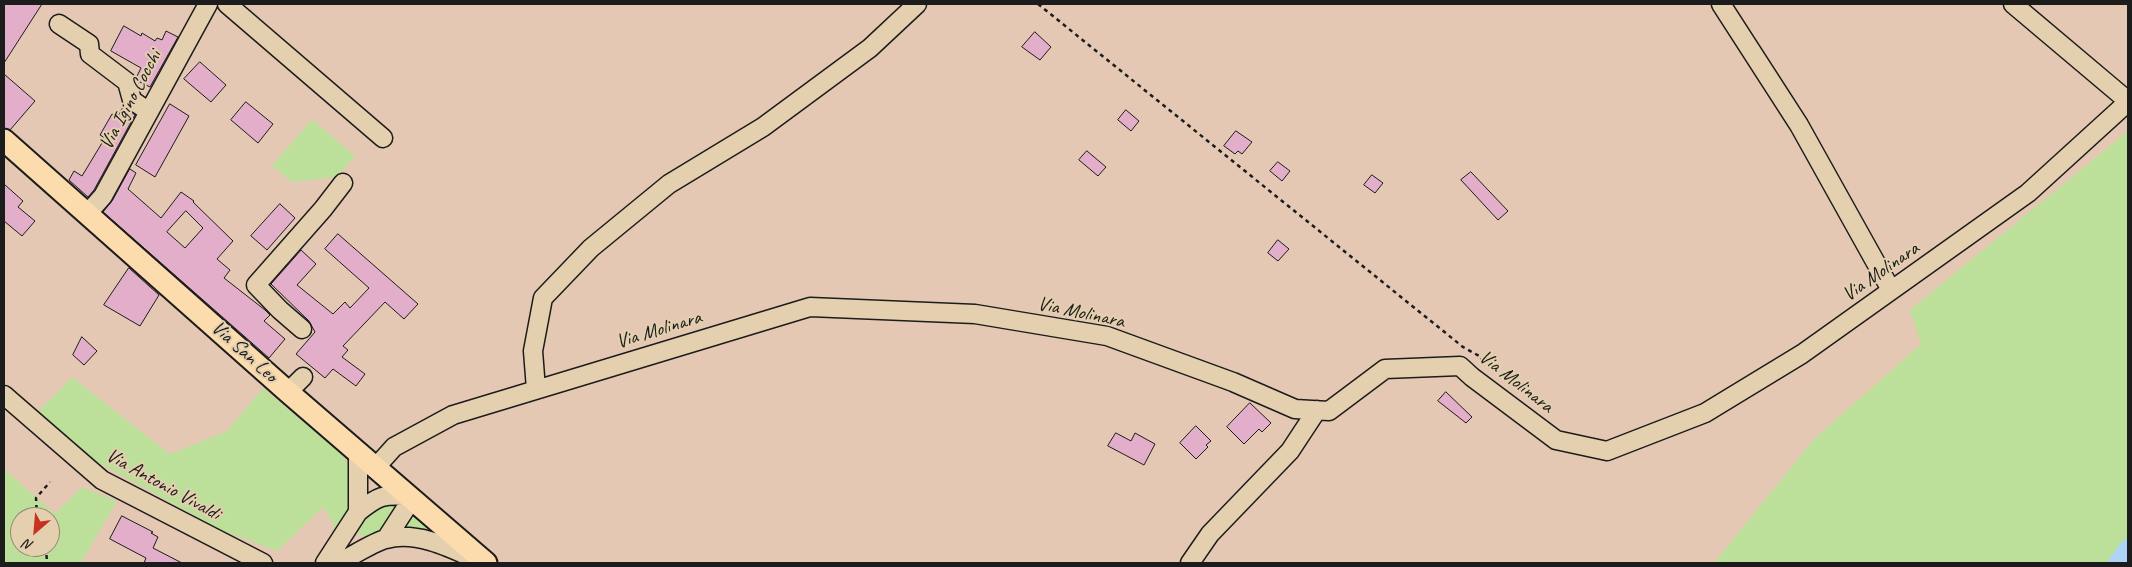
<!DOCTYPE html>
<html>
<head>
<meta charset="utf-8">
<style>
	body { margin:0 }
	#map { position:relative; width:2132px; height:567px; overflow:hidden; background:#e4c8b3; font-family:Caveat,sans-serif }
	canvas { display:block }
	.frame { position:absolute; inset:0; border:5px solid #1c1c1c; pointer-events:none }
	.north { position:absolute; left:10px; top:507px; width:50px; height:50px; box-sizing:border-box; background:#e4cfae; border:1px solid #948774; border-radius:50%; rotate:207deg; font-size:14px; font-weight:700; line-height:20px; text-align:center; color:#1c1c1c }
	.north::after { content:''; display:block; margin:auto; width:18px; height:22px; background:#c8321e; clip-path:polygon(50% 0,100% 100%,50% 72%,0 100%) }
</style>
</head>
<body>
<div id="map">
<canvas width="2132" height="567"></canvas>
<div class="frame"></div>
<div class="north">N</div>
</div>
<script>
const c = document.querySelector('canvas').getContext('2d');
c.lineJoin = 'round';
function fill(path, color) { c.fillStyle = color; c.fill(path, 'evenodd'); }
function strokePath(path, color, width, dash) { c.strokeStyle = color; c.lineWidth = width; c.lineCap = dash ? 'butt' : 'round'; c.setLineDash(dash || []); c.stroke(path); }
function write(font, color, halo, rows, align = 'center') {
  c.font = font + ' Caveat,sans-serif'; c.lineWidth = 4; c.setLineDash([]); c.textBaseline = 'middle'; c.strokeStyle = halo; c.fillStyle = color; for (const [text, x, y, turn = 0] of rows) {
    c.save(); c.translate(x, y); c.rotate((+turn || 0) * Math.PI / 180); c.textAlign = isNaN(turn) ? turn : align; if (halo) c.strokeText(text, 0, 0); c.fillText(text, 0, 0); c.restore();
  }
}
const green = new Path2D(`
	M 312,119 L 355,156 L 337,177 L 292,182 L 272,166 Z
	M 2128,131 L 2128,563 L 1714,563 L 1814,439 L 1921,344 L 1910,310 Z
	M 72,377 L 170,454 L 227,431 L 263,388 L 340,452 L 352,470 L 354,492 L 349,511 L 332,538 L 334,524 L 323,507 L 277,551 L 221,530 L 95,461 L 38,412 Z
	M 4,469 L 55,514 L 82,487 L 117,501 L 81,563 L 4,563 ZM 20,517 L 50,517 L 50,547 L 20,547 Z
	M 383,503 L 395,503 C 397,519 381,537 365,538 L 355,530 L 370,510 Z
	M 412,515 L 441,537 L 404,529 L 402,525 Z`);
const canal = new Path2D(`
	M 2116,563 L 2128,547`);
const building = new Path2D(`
	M 4,4 L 42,4 L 4,63 Z
	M 124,26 L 141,36 L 142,33 L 155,41 L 157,38 L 162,40 L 166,31 L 178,37 L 150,87 L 138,81 L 136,78 L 141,68 L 111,51 Z
	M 1035,32 L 1051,47 L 1040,60 L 1022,47 Z
	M 200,62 L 226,85 L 211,102 L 184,79 Z
	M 4,74 L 35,101 L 10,130 L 4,128 Z
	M 246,102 L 273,124 L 258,143 L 231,120 Z
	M 170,104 L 189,116 L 155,177 L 136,165 Z
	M 124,106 L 135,115 L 94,190 L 88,197 L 69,180 L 74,171 L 82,176 L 105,138 L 100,135 L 112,114 L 117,117 Z
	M 1126,110 L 1139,121 L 1131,131 L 1118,120 Z
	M 1236,131 L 1252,142 L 1242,154 L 1238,151 L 1235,154 L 1224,146 Z
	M 1087,151 L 1106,167 L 1098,176 L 1079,160 Z
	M 1278,162 L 1290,171 L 1282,181 L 1270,171 Z
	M 130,169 L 136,173 L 128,189 L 161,218 L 181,192 L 194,201 L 193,202 L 233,241 L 217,259 L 230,270 L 224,278 L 265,310 L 270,315 L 264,321 L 285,339 L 269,358 L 103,212 L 112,201 ZM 186,211 L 203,228 L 185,248 L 167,232 Z
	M 1471,172 L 1508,211 L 1498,220 L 1461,180 Z
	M 1372,175 L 1383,183 L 1375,193 L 1364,185 Z
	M 4,184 L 23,201 L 18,207 L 35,221 L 22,236 L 4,221 Z
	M 280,204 L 295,218 L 267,250 L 251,236 Z
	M 338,234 L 418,304 L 404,319 L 385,302 L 343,346 L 348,350 L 342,357 L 365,374 L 356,386 L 333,369 L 325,378 L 296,354 L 315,332 L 309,321 L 271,284 L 301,250 L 316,264 L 297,285 L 333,314 L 345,302 L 350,308 L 369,288 L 325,249 Z
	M 1278,240 L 1289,249 L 1278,261 L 1268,253 Z
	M 129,268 L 159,295 L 140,326 L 104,305 Z
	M 82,337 L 97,351 L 84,365 L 73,355 Z
	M 1446,392 L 1472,417 L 1466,423 L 1438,401 Z
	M 1250,403 L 1271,423 L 1262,432 L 1259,429 L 1244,444 L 1227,427 Z
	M 1196,426 L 1211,441 L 1206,445 L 1208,447 L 1196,459 L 1180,443 Z
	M 1116,433 L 1131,441 L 1135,433 L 1155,444 L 1144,465 L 1108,446 Z
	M 122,516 L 153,532 L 151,533 L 158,537 L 153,548 L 182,563 L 144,563 L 146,558 L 110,539 Z`);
const path = new Path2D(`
	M 1038,4 L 1463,347 L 1481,357 L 1482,364
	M 37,517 L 36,498 L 50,482
	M 46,547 L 47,563`);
const minor = new Path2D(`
	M 227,4 L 383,138
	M 1721,4 L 1799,125 L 1891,290
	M 2013,4 L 2128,101
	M 59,24 L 89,44 L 90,54 L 127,82 L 132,100 L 149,112
	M 88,213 L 103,196 L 208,4
	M 302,329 L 280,310 L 256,285 L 323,209 L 343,183
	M 536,389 L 533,351 L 543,298 L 591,248 L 669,184 L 763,127 L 870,48 L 917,4
	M 288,392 L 303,377
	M 4,395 L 102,480 L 263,563
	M 376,467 L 394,447 L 453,415 L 810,307 L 975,314 L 1107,336 L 1233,382 L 1295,409 L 1329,411 L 1385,369 L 1460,366 L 1472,377 L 1556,440 L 1607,451 L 1705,413 L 1802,354 L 2028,193 L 2128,102
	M 358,512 C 378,496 383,494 409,496 L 406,508 L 386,539
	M 325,563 L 358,512 L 358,453
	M 338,563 C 351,557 373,542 386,539 C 416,531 449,547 475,559
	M 1190,563 L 1210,534 L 1290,451 L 1317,410`);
const major = new Path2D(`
	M 4,140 L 288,392 L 486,563`);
const streetNames = [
	["Via Igino Cocchi",131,100,-62],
	["Via Molinara",1881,272,-35],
	["Via Molinara",1081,313,12],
	["Via Molinara",659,330,-17],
	["Via San Leo",244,352,42],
	["Via Molinara",1516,382,38],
	["Via Antonio Vivaldi",163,485,29]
];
fill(green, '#bce09a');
strokePath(canal, '#acd4f7', 16);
fill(building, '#e3aec9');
strokePath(building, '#1c1c1c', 1);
strokePath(minor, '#1c1c1c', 21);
strokePath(major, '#1c1c1c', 25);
strokePath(path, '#1c1c1c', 2.5, [4, 4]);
strokePath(minor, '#e4cfae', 18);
strokePath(major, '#fcdcac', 21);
write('20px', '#1c1c1c', '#e4cfae', streetNames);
</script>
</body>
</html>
